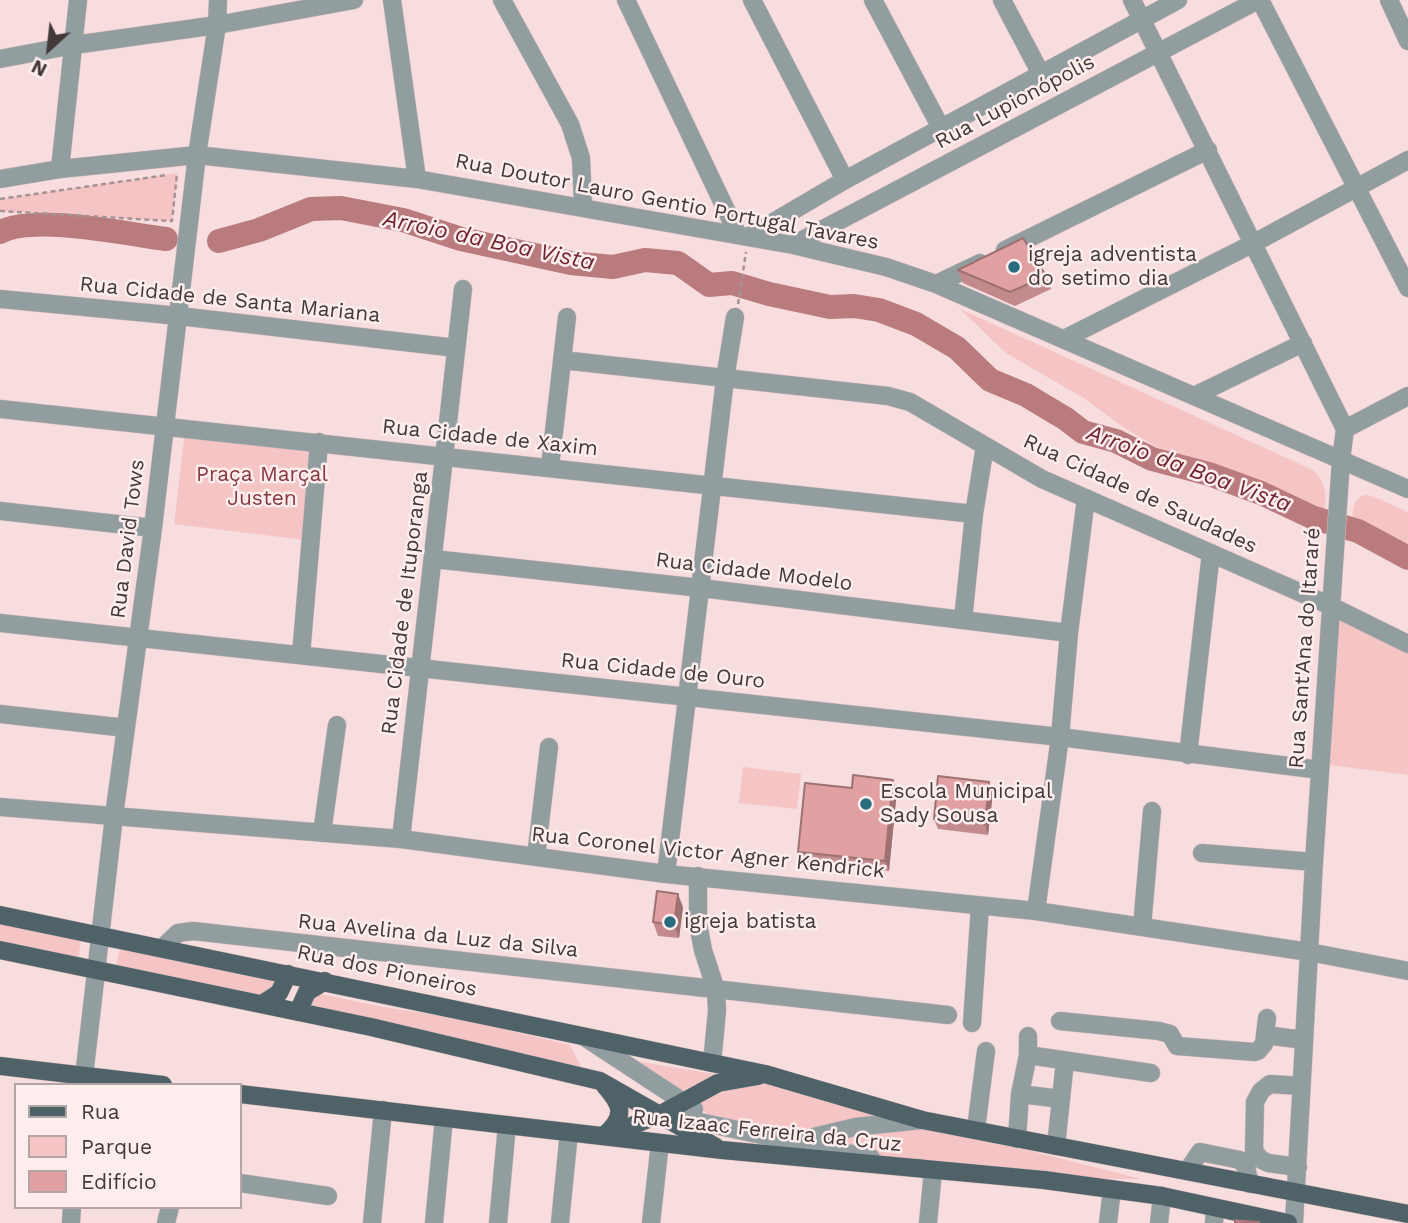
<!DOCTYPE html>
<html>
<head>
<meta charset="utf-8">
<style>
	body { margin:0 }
	#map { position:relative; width:1408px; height:1223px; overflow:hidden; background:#f7dddd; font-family:"Work Sans",sans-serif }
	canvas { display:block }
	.legend { position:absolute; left:14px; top:1083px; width:228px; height:126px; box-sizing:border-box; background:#fdeded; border:2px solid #b3a5a5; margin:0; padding:9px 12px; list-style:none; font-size:21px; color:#433939 }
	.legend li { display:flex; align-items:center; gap:14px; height:35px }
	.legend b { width:35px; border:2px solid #b3a5a5 }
	.north { position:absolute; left:14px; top:14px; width:70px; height:70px; -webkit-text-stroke:5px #fdeded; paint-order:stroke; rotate:207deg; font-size:19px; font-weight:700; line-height:28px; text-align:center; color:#433939 }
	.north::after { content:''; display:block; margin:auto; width:24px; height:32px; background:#433939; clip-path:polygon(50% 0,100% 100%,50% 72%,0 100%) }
</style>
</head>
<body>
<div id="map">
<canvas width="1408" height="1223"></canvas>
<ul class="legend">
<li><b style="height:9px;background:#4f6268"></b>Rua</li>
<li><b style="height:19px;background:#f5c4c5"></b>Parque</li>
<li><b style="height:19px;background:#e1a1a3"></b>Edifício</li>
</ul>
<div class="north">N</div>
</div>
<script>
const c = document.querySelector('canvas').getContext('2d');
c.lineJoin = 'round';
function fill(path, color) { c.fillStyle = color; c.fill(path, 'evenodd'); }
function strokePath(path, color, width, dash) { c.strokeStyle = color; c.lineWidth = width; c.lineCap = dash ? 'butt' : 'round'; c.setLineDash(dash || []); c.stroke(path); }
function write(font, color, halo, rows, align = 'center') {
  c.font = font + ' "Work Sans",sans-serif'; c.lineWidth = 5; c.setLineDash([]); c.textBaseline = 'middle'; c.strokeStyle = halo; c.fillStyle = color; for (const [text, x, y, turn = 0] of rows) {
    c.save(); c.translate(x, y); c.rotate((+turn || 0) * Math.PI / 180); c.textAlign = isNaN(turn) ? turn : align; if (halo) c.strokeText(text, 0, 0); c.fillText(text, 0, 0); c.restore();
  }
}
const green = new Path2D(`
	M 178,173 L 172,221 L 0,211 L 0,199 Z
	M 960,309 L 1313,470 C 1326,482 1328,497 1323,515 L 1310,505 L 1271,486 L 1157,447 L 1126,429 L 1082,397 L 1006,353 Z
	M 185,432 L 316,446 L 305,540 L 174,524 Z
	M 1365,495 L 1372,496 L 1408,512 L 1408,550 L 1375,534 L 1352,527 C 1353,514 1351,499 1365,495 Z
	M 1332,608 L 1408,646 L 1408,775 L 1322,764 Z
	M 743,767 L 801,774 L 797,809 L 739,803 Z
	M 0,924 L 81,939 L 78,961 L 0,944 Z
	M 121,944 L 279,979 L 277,986 L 262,999 L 115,970 Z
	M 321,994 L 378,1006 L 460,1019 L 570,1045 L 584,1072 L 307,1012 L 314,995 Z
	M 635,1061 L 720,1075 L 681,1091 Z
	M 766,1077 L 912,1120 L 795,1139 L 722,1123 L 689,1102 Z
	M 921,1123 L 1141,1179 L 1035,1178 L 931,1170 L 804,1142 Z`);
const river = new Path2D(`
	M 0,232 C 35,214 126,234 166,239
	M 219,241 L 259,230 L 311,209 L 341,208 L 403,220 L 461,239 L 571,263 L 613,267 L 645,260 L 678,263 L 709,285 L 732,283 L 769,294 L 830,307 L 854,306 L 879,310 L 916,324 L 957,348 L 990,380 L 1026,395 L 1066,419 L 1083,432 L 1116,441 L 1152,459 L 1209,474 L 1261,493 L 1314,518 L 1358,531 L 1408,558`);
const path = new Path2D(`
	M 0,199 L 167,175
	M 0,211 L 172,221 L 177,174
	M 738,304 L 746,252`);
const minor = new Path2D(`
	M 392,0 L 417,179
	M 502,0 L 570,124 L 581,158 L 583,207
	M 626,0 L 738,235
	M 752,0 L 845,180
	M 873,0 L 941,128
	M 1002,0 L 1041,74
	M 1132,0 L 1345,429 L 1341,460 L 1314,862 L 1294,1223
	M 1260,0 L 1408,288
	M 1389,0 L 1408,41
	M 0,59 L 74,45 L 217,25 L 354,0
	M 60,169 L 78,0
	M 0,179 L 60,169 L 197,155 L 417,179 L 793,245 L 886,267 L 936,284 L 1408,489
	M 748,237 L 845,180 L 1178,0
	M 793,245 L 1258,0
	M 1005,250 L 1208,150
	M 936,284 L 980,263
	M 0,299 L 179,316 L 456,348
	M 1064,339 L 1254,243 L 1408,160
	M 562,360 L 888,396 L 910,402 L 1042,479 L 1331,606 L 1408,644
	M 1194,396 L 1303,343
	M 0,409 L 974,514
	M 1345,429 L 1408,396
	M 550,467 L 567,317
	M 0,511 L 153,528
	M 433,559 L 701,588 L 1069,633
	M 963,620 L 974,514 L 985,446
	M 0,623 L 1060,737 L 1320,770
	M 301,655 L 319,442
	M 0,714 L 126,728
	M 1188,755 L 1211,553
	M 0,807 L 401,839 L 666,874 L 1036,911 L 1309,952 L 1408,971
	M 322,833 L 337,725
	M 401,839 L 463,289
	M 1202,853 L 1314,862
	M 536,857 L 549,747
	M 666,874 L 725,379 L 735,317
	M 698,876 L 698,924 L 703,950 L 716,990 L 717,1011 L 712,1063
	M 1036,911 L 1060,737 L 1069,633 L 1086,498
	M 1142,927 L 1152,811
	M 162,948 L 178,933 L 193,931 L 948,1015
	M 1060,1021 L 1159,1031 L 1170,1034 L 1177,1046 L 1254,1052 L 1258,1051 L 1264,1044 L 1267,1018
	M 972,1023 L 980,906
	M 1265,1035 L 1304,1040
	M 1028,1036 L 1028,1055 L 1151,1073
	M 586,1038 L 694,1109
	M 83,1085 L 114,816 L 153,528 L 197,155 L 217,25 L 218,0
	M 1020,1094 L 1061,1099
	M 662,1114 L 871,1158
	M 976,1129 L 986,1051
	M 1017,1139 L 1020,1094 L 1028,1055
	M 801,1140 L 855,1127 L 922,1120
	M 1056,1146 L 1065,1061
	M 1298,1167 L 1268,1163 L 1260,1159 L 1254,1151 L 1255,1102 L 1261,1091 L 1270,1084 L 1301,1086
	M 919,1168 L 933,1171 L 928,1223
	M 1188,1170 L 1200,1152 L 1240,1160 L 1246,1167 L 1250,1184
	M 240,1183 L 328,1196
	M 71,1223 L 72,1207
	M 166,1223 L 170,1207
	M 372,1223 L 383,1110
	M 434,1223 L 444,1118
	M 498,1223 L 507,1125
	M 560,1223 L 569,1132
	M 651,1223 L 660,1143
	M 1108,1223 L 1112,1189
	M 1159,1223 L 1162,1196
	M 1214,1223 L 1215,1208`);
const major = new Path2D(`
	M 0,915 L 765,1074 L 922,1120 L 1408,1214
	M 0,950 L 371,1027 L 600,1081 L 716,1147
	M 262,1004 L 279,993 L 288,974
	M 298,1012 L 307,992 L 325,981
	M 0,1066 L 163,1085
	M 605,1086 C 622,1105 626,1116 605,1135
	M 240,1094 L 722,1150 L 1044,1180 L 1162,1196 L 1288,1223
	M 606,1136 L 661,1114 L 718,1083 L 758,1076`);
const wall = new Path2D(`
	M 958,270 L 1046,276 L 1051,289 L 1015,306 L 963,283 Z
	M 852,788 L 897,790 L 889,871 L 802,862 L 798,852 Z
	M 993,792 L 988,835 L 938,829 L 934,819 Z
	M 683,907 L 679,938 L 658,936 L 653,922 Z`);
const shadedWall = new Path2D(`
	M 893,780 L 897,790 L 889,871 L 885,861 Z
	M 989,782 L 993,792 L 988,835 L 985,824 Z
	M 678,894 L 683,907 L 679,938 L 674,925 Z`);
const building = new Path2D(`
	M 1023,238 L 1046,276 L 1010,292 L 958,270 Z
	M 853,775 L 893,780 L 885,861 L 798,852 L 805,783 L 852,788 Z
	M 938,776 L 989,782 L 985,824 L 934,819 Z
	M 657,891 L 678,894 L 674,925 L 653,922 Z
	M 1235,1220 L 1259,1222 L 1259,1223 L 1235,1223 Z`);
const markers = [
	[1014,267,7,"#296c7d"],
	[866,804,7,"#296c7d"],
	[670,922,7,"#296c7d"]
];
const streetNames = [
	["Rua Lupionópolis",1015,102,-28],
	["Rua Doutor Lauro Gentio Portugal Tavares",667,202,11],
	["Rua Cidade de Santa Mariana",230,300,6],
	["Rua Cidade de Xaxim",490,438,6],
	["Rua Cidade de Saudades",1140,494,25],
	["Rua David Tows",128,539,-83],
	["Rua Cidade Modelo",754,572,7],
	["Rua Cidade de Ituporanga",405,603,-83],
	["Rua Sant'Ana do Itararé",1305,648,-86],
	["Rua Cidade de Ouro",663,671,6],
	["Rua Coronel Victor Agner Kendrick",708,853,6],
	["Rua Avelina da Luz da Silva",438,936,6],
	["Rua dos Pioneiros",387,971,12],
	["Rua Izaac Ferreira da Cruz",767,1131,6]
];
const poiNames = [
	["igreja adventista",1028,255],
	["do setimo dia",1028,279],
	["Escola Municipal",880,792],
	["Sady Sousa",880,816],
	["igreja batista",684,922]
];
const parkNames = [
	["Praça Marçal",262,475],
	["Justen",262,499]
];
const waterNames = [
	["Arroio da Boa Vista",489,241,12],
	["Arroio da Boa Vista",1189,469,20]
];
fill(green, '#f5c4c5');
strokePath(river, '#b97b7e', 24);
strokePath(minor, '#d3bcbc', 19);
strokePath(major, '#d3bcbc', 19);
strokePath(path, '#a69393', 2.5, [5, 3.5]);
strokePath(minor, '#929da0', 18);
strokePath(major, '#4f6268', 18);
fill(wall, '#c28a8c');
fill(shadedWall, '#9e7172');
fill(building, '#e1a1a3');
strokePath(building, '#9e7172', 2);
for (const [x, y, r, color] of markers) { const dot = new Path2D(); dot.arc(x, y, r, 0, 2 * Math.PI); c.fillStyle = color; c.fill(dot); strokePath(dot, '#fdeded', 2.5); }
write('21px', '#433939', '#fdeded', streetNames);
write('21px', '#433939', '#fdeded', poiNames, 'left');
write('21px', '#873940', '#fdeded', parkNames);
write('italic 23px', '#70242d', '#fdeded', waterNames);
</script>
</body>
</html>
